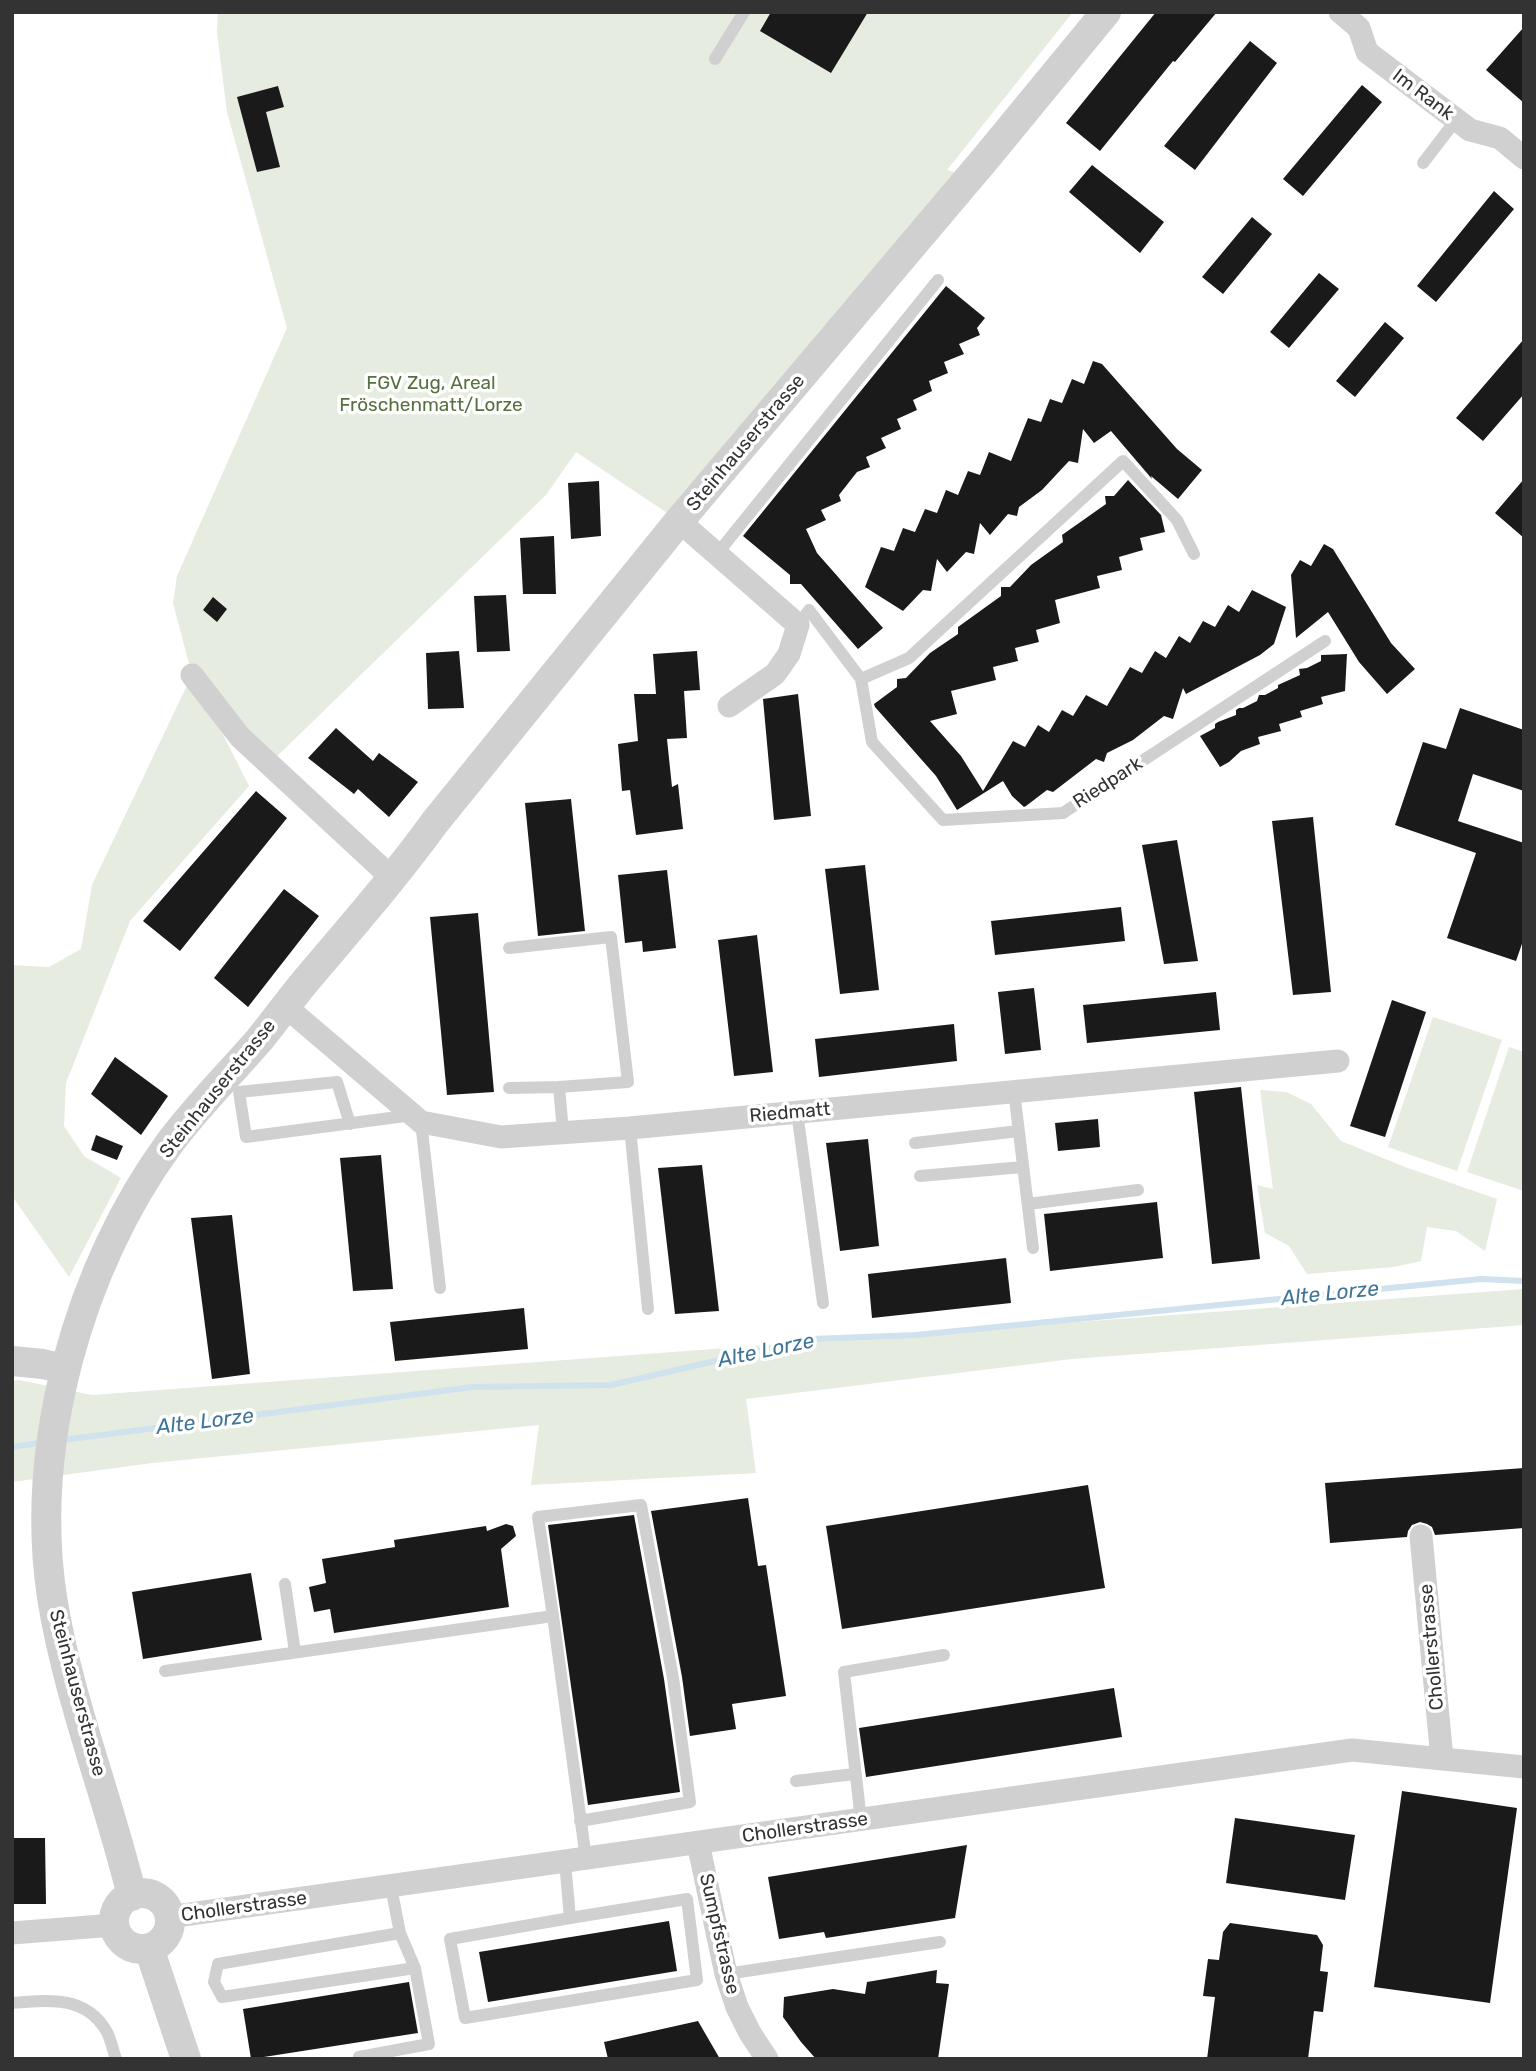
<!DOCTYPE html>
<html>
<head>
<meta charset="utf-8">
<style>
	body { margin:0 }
	#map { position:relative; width:1536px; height:2071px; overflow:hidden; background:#fff; font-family:Rubik,sans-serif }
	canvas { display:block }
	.frame { position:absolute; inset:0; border:14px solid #333; pointer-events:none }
</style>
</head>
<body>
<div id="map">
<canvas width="1536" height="2071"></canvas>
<div class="frame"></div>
</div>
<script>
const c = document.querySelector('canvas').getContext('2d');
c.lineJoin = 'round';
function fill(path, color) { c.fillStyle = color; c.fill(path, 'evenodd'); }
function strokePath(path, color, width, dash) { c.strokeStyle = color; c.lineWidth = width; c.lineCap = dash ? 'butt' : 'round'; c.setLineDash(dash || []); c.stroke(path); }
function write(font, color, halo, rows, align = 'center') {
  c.font = font + ' Rubik,sans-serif'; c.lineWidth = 7; c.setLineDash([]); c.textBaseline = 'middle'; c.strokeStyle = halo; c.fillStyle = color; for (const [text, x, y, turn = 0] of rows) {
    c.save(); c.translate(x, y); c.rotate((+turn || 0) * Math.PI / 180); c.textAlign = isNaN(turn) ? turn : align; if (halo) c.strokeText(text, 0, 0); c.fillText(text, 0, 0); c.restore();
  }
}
const green = new Path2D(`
	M 218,12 L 1073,12 L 947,170 L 970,177 L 679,521 L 576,452 L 546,495 L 269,764 L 195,679 L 249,786 L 130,921 L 66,1083 L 64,1126 L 84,1156 L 121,1178 L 69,1277 L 12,1196 L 12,965 L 49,967 L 81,949 L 92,885 L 192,675 L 173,603 L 177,576 L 287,328 L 227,112 L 217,33 Z
	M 1433,1017 L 1502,1040 L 1457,1171 L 1388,1147 Z
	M 1509,1047 L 1524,1052 L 1524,1191 L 1467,1172 Z
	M 1260,1090 L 1286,1092 L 1311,1104 L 1341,1141 L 1405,1167 L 1497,1199 L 1485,1251 L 1456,1231 L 1427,1227 L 1421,1261 L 1394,1267 L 1307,1274 L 1289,1246 L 1265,1233 L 1257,1185 L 1273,1189 Z
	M 1524,1289 L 1524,1325 L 1072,1359 L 746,1399 L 756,1473 L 531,1485 L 539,1425 L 152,1463 L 12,1482 L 12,1381 L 19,1380 L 92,1395 Z`);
const stream = new Path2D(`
	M 63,1440 L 472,1387 L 611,1385 L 811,1339 L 916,1335 L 1481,1279 L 1524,1281
	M 12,1447 L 45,1442`);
const building = new Path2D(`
	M 771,12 L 868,12 L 831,73 L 760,31 Z
	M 1156,12 L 1217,12 L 1175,62 L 1173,61 L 1100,151 L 1066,123 Z
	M 1524,27 L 1524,103 L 1486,70 Z
	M 1250,41 L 1277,63 L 1195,170 L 1164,146 Z
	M 1362,85 L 1382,102 L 1303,196 L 1283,179 Z
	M 278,86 L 284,107 L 266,112 L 280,167 L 257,172 L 237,97 Z
	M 1092,165 L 1164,222 L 1140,253 L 1069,192 Z
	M 1494,191 L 1514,209 L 1436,302 L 1417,286 Z
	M 1252,217 L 1272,234 L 1223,294 L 1202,277 Z
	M 1319,273 L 1339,289 L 1289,348 L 1270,332 Z
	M 946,286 L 985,318 L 977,328 L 980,335 L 959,344 L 964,354 L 944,362 L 948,373 L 929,381 L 932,391 L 913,400 L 917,410 L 897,419 L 901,429 L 881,438 L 886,448 L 866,457 L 870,467 L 857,472 L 839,495 L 841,501 L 821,510 L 826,520 L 806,529 L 817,553 L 883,628 L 858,649 L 801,584 L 790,584 L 790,575 L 743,536 Z
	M 1385,322 L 1404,338 L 1355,397 L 1336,381 Z
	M 1524,339 L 1524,394 L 1483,441 L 1456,418 Z
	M 1093,361 L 1102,364 L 1177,449 L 1202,470 L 1178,499 L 1151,476 L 1152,479 L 1111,431 L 1094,443 L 1083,429 L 1078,463 L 1069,461 L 1042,490 L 1019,507 L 1017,516 L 1008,514 L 990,535 L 980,523 L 974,554 L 966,552 L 947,572 L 937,559 L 931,591 L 923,590 L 903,611 L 865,587 L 881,547 L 894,551 L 903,528 L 915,532 L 925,509 L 937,513 L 946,490 L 958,495 L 968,471 L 980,475 L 989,452 L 1011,461 L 1028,418 L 1041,422 L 1050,399 L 1062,403 L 1072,379 L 1084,384 Z
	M 1524,479 L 1524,538 L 1495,513 Z
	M 1128,480 L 1161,515 L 1165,532 L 1140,538 L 1143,550 L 1119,557 L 1122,570 L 1097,576 L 1100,588 L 1055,600 L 1060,623 L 1036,630 L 1039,642 L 1015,648 L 1018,661 L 993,667 L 996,680 L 951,691 L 957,714 L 930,721 L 961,756 L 983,791 L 1013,741 L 1025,747 L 1038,725 L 1049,732 L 1062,710 L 1073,716 L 1086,695 L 1107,706 L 1130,667 L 1142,673 L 1155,651 L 1166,658 L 1179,636 L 1190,643 L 1203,621 L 1215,627 L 1228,605 L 1239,612 L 1252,590 L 1286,607 L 1274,644 L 1260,655 L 1186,694 L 1183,688 L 1173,719 L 1164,716 L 1133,740 L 1107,753 L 1104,762 L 1096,759 L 1053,792 L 1047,790 L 1026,806 L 1024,807 L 1012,796 L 1003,781 L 957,810 L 936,776 L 875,707 L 874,704 L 897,687 L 897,679 L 906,678 L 930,653 L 958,634 L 958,627 L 1001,596 L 1001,587 L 1010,587 L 1031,565 L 1063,542 L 1062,535 L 1106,504 L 1105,496 L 1114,496 Z
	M 599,481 L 601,536 L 571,539 L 568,483 Z
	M 554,536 L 556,594 L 523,594 L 520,538 Z
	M 1324,544 L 1333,549 L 1391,643 L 1415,669 L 1387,694 L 1359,662 L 1328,612 L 1296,638 L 1291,575 L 1300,560 L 1311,566 Z
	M 506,595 L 510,651 L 477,652 L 474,596 Z
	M 213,597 L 227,609 L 217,622 L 203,610 Z
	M 459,651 L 464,708 L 428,709 L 426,653 Z
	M 697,651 L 700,690 L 684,691 L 687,738 L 667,739 L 672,787 L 678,784 L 683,829 L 636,835 L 630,790 L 622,791 L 618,744 L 638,741 L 634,694 L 656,694 L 653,654 Z
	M 1347,654 L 1345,691 L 1321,697 L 1323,704 L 1300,711 L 1302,717 L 1279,724 L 1281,731 L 1258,737 L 1260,744 L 1241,751 L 1229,762 L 1220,767 L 1200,736 L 1215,728 L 1215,724 L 1218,722 L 1236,715 L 1236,710 L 1239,708 L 1243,708 L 1257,701 L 1259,695 L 1265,695 L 1278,688 L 1278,685 L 1300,675 L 1299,669 L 1307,668 L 1321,661 L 1321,655 Z
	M 798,694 L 811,816 L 774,820 L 763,699 Z
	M 1460,708 L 1524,730 L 1524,791 L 1473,774 L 1458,821 L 1524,843 L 1524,938 L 1516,961 L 1447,938 L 1476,853 L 1395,825 L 1423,742 L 1446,749 Z
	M 336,728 L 373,761 L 379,753 L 418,782 L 389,817 L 358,789 L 354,794 L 308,758 Z
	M 256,791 L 287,818 L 180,951 L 143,921 Z
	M 571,799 L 585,931 L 538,936 L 525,803 Z
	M 1313,817 L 1331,992 L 1293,995 L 1272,821 Z
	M 1177,840 L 1198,961 L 1164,964 L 1142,845 Z
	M 865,865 L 879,990 L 840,994 L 825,869 Z
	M 667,870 L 676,948 L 643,952 L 642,941 L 625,943 L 618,875 Z
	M 284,889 L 319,916 L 248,1007 L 214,978 Z
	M 1121,907 L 1125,941 L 995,955 L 991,921 Z
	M 478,913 L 494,1092 L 447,1095 L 430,917 Z
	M 757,935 L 773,1072 L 734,1076 L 718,940 Z
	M 1034,988 L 1041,1050 L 1005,1054 L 998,992 Z
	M 1216,992 L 1220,1030 L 1087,1043 L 1083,1005 Z
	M 1392,1000 L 1426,1012 L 1385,1137 L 1350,1126 Z
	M 954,1024 L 957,1061 L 819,1077 L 815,1039 Z
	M 115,1057 L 168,1096 L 141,1135 L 91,1094 Z
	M 1241,1087 L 1260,1259 L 1212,1264 L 1194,1092 Z
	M 1098,1119 L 1100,1147 L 1058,1151 L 1055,1123 Z
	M 96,1135 L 123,1146 L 117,1160 L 91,1150 Z
	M 868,1139 L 879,1246 L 840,1251 L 826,1143 Z
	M 381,1155 L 393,1289 L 353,1291 L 340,1158 Z
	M 702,1165 L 719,1311 L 675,1314 L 658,1168 Z
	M 1157,1202 L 1163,1258 L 1050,1271 L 1044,1214 Z
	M 232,1215 L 250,1374 L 212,1379 L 191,1218 Z
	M 1006,1258 L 1011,1303 L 872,1318 L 868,1274 Z
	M 524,1308 L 528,1349 L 395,1361 L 390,1322 Z
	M 1524,1468 L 1524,1528 L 1435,1535 L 1432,1527 L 1427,1524 L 1420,1522 L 1412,1525 L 1408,1531 L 1407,1537 L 1330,1543 L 1325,1483 Z
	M 1088,1485 L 1105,1588 L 842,1629 L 826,1526 Z
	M 748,1498 L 758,1566 L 766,1565 L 786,1696 L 732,1704 L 736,1729 L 690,1736 L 682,1677 L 651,1511 Z
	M 634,1515 L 664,1679 L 680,1792 L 588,1805 L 548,1525 Z
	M 506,1524 L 513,1526 L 516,1536 L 501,1549 L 509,1607 L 334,1633 L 330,1609 L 314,1612 L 309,1587 L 326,1583 L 322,1559 L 395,1547 L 394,1540 L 486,1526 L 487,1531 Z
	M 251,1573 L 262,1640 L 143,1659 L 132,1592 Z
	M 1114,1688 L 1122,1737 L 866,1777 L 859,1728 Z
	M 1402,1791 L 1517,1808 L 1490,2003 L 1374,1987 Z
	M 1235,1818 L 1355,1835 L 1345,1900 L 1226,1883 Z
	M 12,1838 L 45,1838 L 46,1904 L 12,1904 Z
	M 967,1845 L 955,1918 L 826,1938 L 824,1932 L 779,1939 L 768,1877 Z
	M 669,1921 L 677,1971 L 488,2002 L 479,1952 Z
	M 1230,1923 L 1317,1935 L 1323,1945 L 1320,1971 L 1328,1972 L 1323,2012 L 1314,2011 L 1308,2059 L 1207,2059 L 1215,1997 L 1203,1996 L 1208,1959 L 1219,1960 L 1223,1932 Z
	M 937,1970 L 936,1983 L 949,1984 L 938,2059 L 816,2059 L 801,2042 L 783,2017 L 784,1997 L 833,1989 L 865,1994 L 867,1982 Z
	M 409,1982 L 418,2033 L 251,2059 L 243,2009 Z
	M 698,2021 L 720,2059 L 608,2059 L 604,2042 Z`);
const service = new Path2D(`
	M 715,59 L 744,12
	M 1423,163 L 1456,120
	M 717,554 L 938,280
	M 798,625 L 809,610 L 861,679 L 872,742 L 943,820 L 1063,813 L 1325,641
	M 861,679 L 909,658 L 1123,461 L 1177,520 L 1194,554
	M 509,948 L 611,937 L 628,1082 L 559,1087 L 563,1132
	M 509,1088 L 559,1087
	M 1014,1091 L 1033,1248
	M 797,1112 L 823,1303
	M 421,1122 L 440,1288
	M 350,1124 L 337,1082 L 239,1092 L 246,1137 L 413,1115
	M 630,1128 L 648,1309
	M 915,1143 L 1019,1131
	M 920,1176 L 1023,1167
	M 1028,1204 L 1138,1190
	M 285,1584 L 295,1652
	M 165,1671 L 553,1616
	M 796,1781 L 854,1774
	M 861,1820 L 844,1672 L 944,1655
	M 580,1821 L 690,1802 L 673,1678 L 641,1505 L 538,1517 L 553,1616 L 586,1859
	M 565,1862 L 570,1918 L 687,1899 L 697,1980 L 465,2018 L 450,1939 L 570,1918
	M 400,1933 L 218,1964 L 214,1982 L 222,1997 L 415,1968
	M 726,1974 L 940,1942
	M 12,2003 C 48,2000 86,1995 107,2032 C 111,2040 113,2050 116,2059
	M 359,2057 L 429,2044 L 415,1968 L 400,1933 L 391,1887`);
const minor = new Path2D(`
	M 1340,12 L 1359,28 L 1367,52 L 1470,130 L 1500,138 L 1524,158
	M 679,521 L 798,625 L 789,654 L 775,674 L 729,706
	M 192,675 L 240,737 L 392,878
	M 285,1006 L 421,1122 L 501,1137 L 630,1128 L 1338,1061
	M 1421,1536 L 1442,1759
	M 698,1843 L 726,1974 L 737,2007 L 750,2033 L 767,2059
	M 169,1917 L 1352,1750 L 1524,1767
	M 12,1933 L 114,1925`);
const tertiary = new Path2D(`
	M 12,1361 L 43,1364 L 64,1369
	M114 1921a28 28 0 1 1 56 0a28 28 0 1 1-56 0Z
	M 132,1896 C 108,1796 68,1699 52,1597 C 29,1445 79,1267 169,1144 C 196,1107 230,1074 260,1039 C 277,1018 292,997 309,977 C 352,926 396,876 435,822 L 679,521 L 986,158 L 1106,12
	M 149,1948 L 186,2059`);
const streetNames = [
	["Im Rank",1423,95,37],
	["Steinhauserstrasse",746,443,-50],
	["Riedpark",1108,783,-33],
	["Steinhauserstrasse",218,1089,-51],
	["Riedmatt",790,1113,-5],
	["Chollerstrasse",1432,1647,-95],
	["Steinhauserstrasse",77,1693,75],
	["Chollerstrasse",805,1828,-8],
	["Chollerstrasse",244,1907,-8],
	["Sumpfstrasse",719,1934,77]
];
const parkNames = [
	["FGV Zug, Areal",431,384],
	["Fröschenmatt/Lorze",431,406]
];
const waterNames = [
	["Alte Lorze",1330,1294,-6],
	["Alte Lorze",766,1351,-12],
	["Alte Lorze",205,1422,-7]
];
fill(green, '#e6ecdf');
strokePath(stream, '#cfe2ee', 6);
fill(building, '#1a1a1a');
strokePath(service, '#d0d0d0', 12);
strokePath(minor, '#d0d0d0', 23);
strokePath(tertiary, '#d0d0d0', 30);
write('19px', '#333', '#fff', streetNames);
write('19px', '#56703f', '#fff', parkNames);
write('italic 21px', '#3f7597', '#fff', waterNames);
</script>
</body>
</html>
